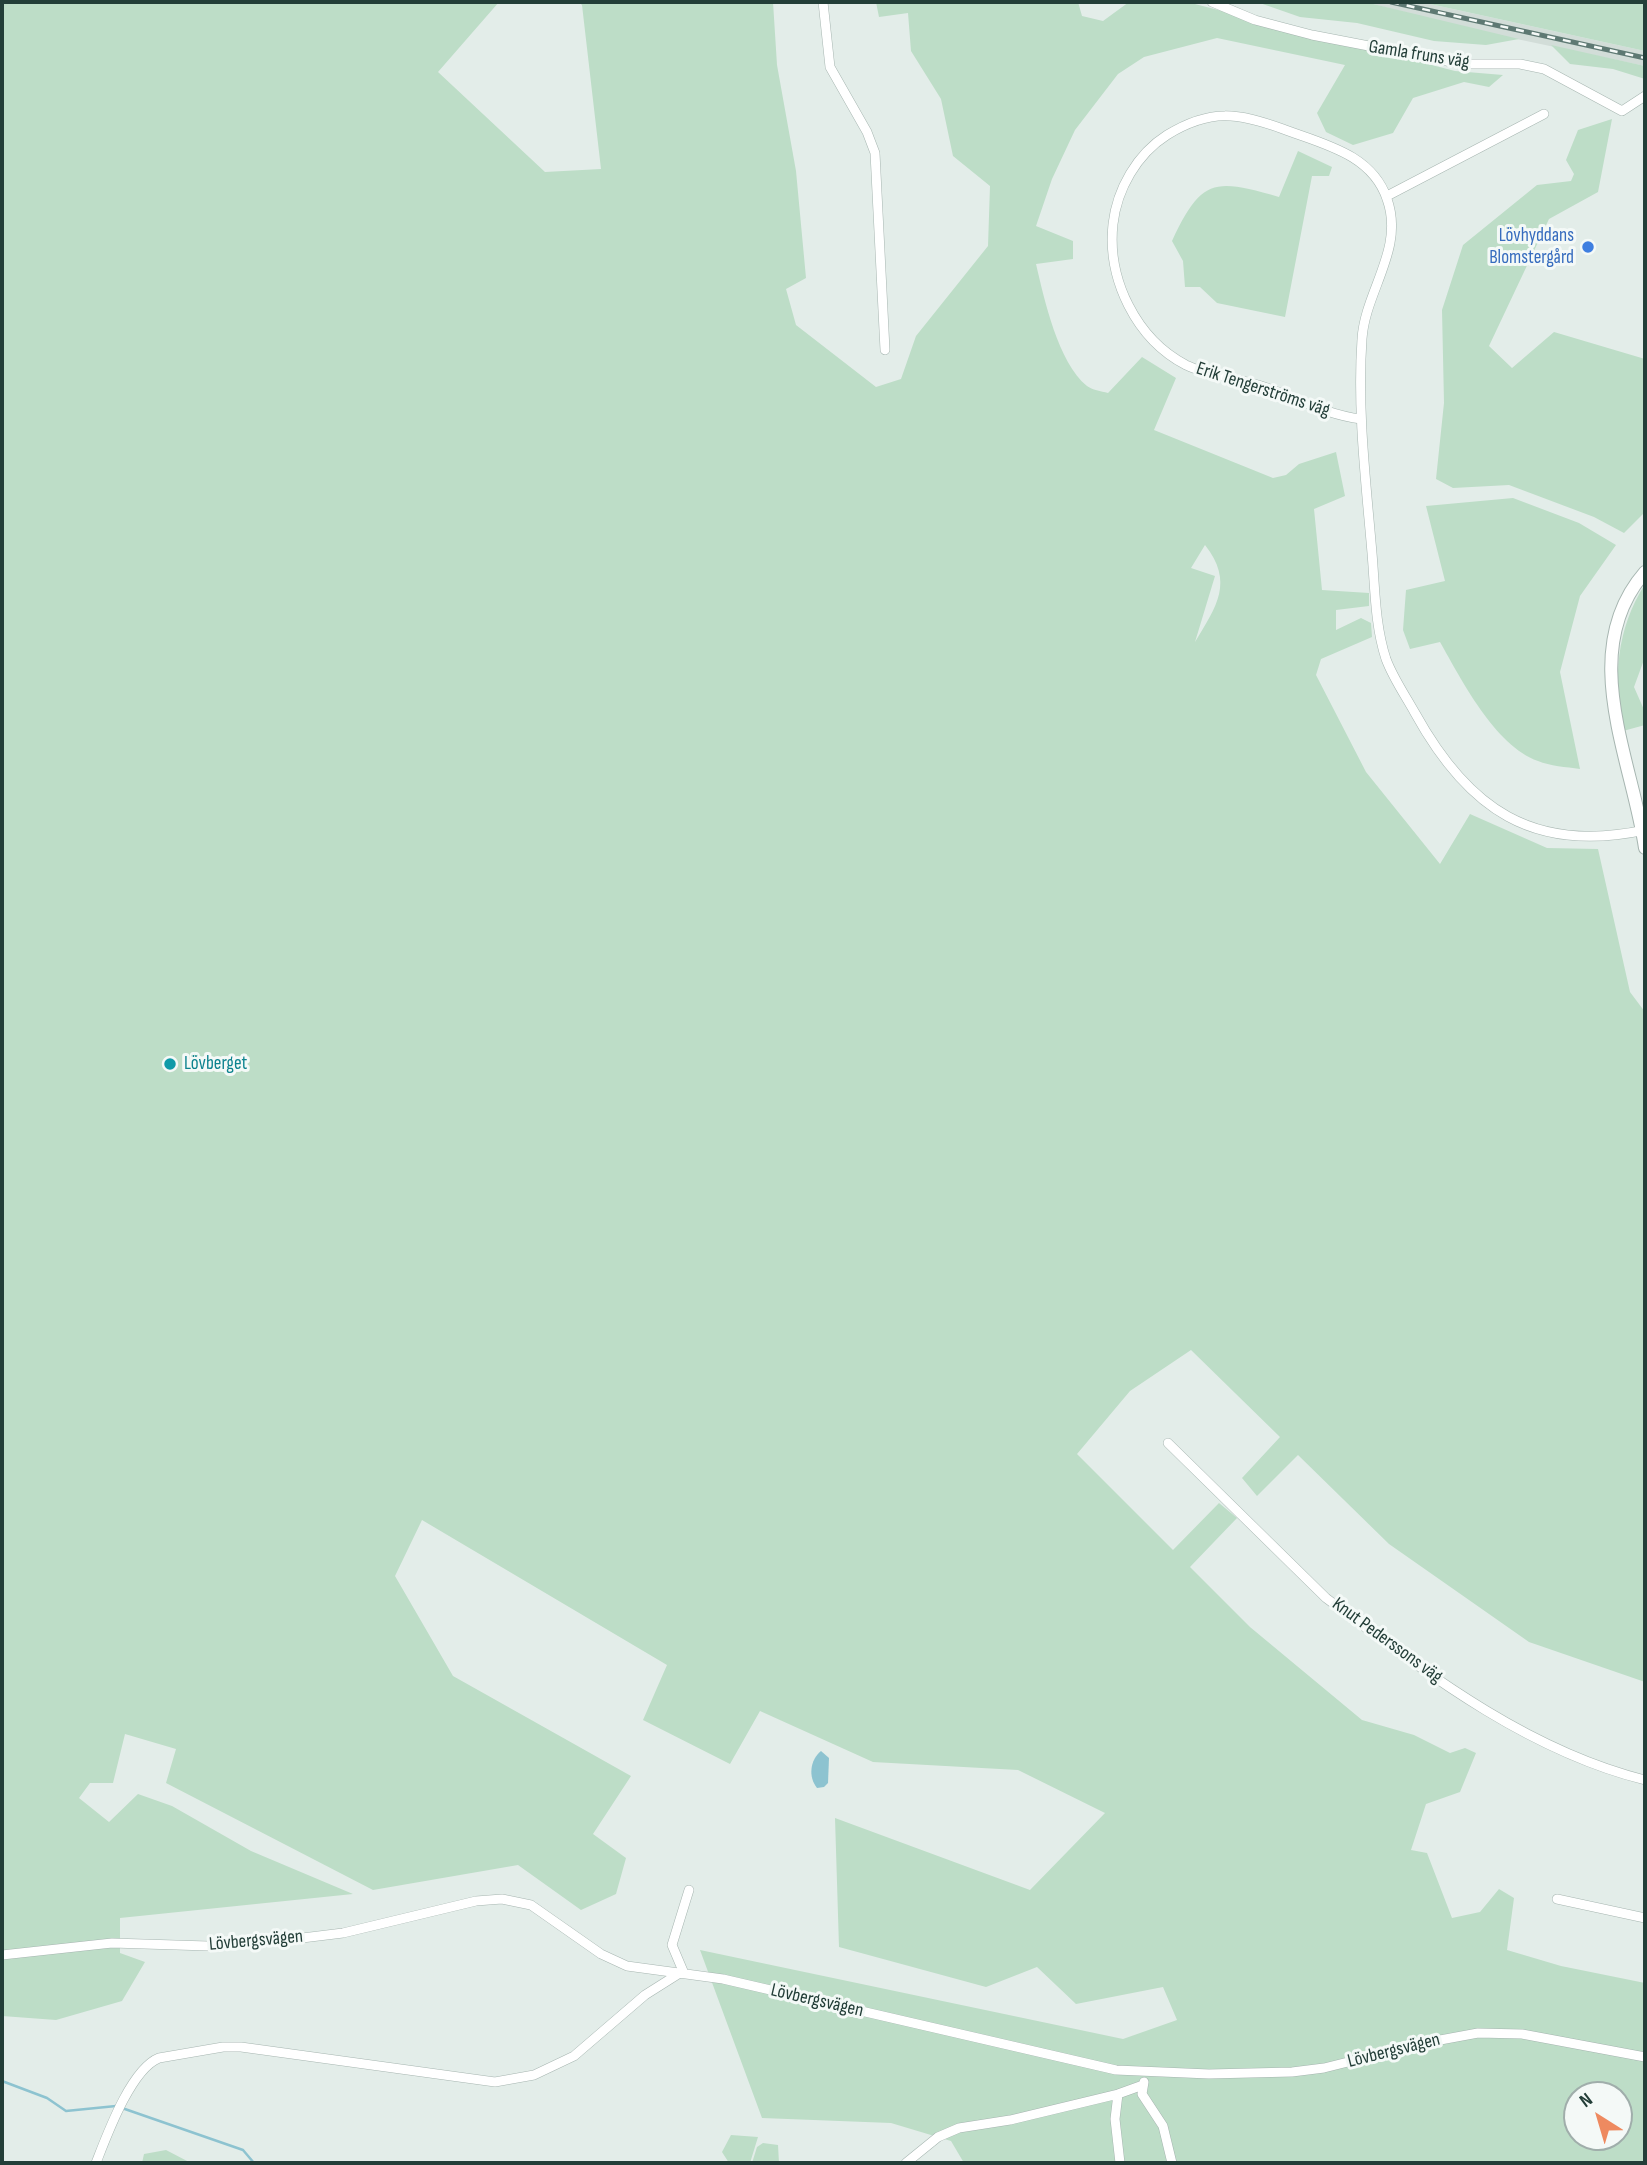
<!DOCTYPE html>
<html>
<head>
<meta charset="utf-8">
<style>
	body { margin:0 }
	#map { position:relative; width:1647px; height:2165px; overflow:hidden; background:#e3ede9; font-family:"Sofia Sans Condensed",sans-serif }
	canvas { display:block }
	.frame { position:absolute; inset:0; border:4px solid #233e38; pointer-events:none }
	.north { position:absolute; left:1563px; top:2081px; width:70px; height:70px; box-sizing:border-box; background:#f4f9f7; border:2px solid #a0aeab; border-radius:50%; rotate:323deg; font-size:19px; font-weight:700; line-height:28px; text-align:center; color:#233e38 }
	.north::after { content:''; display:block; margin:auto; width:24px; height:32px; background:#ee8a60; clip-path:polygon(50% 0,100% 100%,50% 72%,0 100%) }
</style>
</head>
<body>
<div id="map">
<canvas width="1647" height="2165"></canvas>
<div class="frame"></div>
<div class="north">N</div>
</div>
<script>
const c = document.querySelector('canvas').getContext('2d');
c.lineJoin = 'round';
function fill(path, color) { c.fillStyle = color; c.fill(path, 'evenodd'); }
function strokePath(path, color, width, dash) { c.strokeStyle = color; c.lineWidth = width; c.lineCap = dash ? 'butt' : 'round'; c.setLineDash(dash || []); c.stroke(path); }
function write(font, color, halo, rows, align = 'center') {
  c.font = font + ' "Sofia Sans Condensed",sans-serif'; c.lineWidth = 6; c.setLineDash([]); c.textBaseline = 'middle'; c.strokeStyle = halo; c.fillStyle = color; for (const [text, x, y, turn = 0] of rows) {
    c.save(); c.translate(x, y); c.rotate((+turn || 0) * Math.PI / 180); c.textAlign = isNaN(turn) ? turn : align; if (halo) c.strokeText(text, 0, 0); c.fillText(text, 0, 0); c.restore();
  }
}
const built = new Path2D(`
	M 1365,2 L 1421,2 L 1645,51 L 1645,66 L 1474,30 Z`);
const green = new Path2D(`
	M 2,2 L 499,2 L 438,72 L 545,172 L 601,169 L 582,5 L 579,2 L 773,2 L 777,65 L 796,171 L 806,278 L 786,289 L 796,325 L 876,387 L 901,379 L 916,336 L 988,246 L 990,186 L 953,156 L 941,99 L 911,51 L 908,13 L 879,17 L 876,2 L 1078,2 L 1082,16 L 1103,21 L 1129,2 L 1191,3 L 1455,71 L 1503,75 L 1489,87 L 1464,82 L 1413,98 L 1393,133 L 1353,145 L 1326,132 L 1317,113 L 1345,65 L 1217,38 L 1144,57 L 1118,74 L 1075,130 L 1052,179 L 1036,226 L 1073,241 L 1073,259 L 1036,264 C 1044,298 1058,363 1087,386 C 1092,390 1101,391 1108,393 L 1142,357 L 1176,378 L 1154,430 L 1273,478 L 1286,475 L 1299,464 L 1336,452 L 1345,496 L 1314,509 L 1322,590 L 1369,593 L 1369,606 L 1336,610 L 1336,630 L 1361,618 L 1371,623 L 1372,637 L 1321,659 L 1316,675 L 1366,772 L 1440,864 L 1470,814 L 1547,848 L 1598,849 L 1630,992 L 1645,1012 L 1645,1682 L 1529,1642 L 1389,1544 L 1298,1455 L 1257,1496 L 1242,1478 L 1280,1437 L 1191,1350 L 1130,1391 L 1077,1454 L 1173,1550 L 1219,1503 L 1237,1518 L 1190,1567 L 1250,1627 L 1362,1720 L 1414,1735 L 1450,1753 L 1465,1748 L 1476,1753 L 1460,1792 L 1426,1804 L 1411,1850 L 1427,1853 L 1452,1918 L 1480,1912 L 1499,1889 L 1514,1898 L 1507,1950 L 1561,1966 L 1645,1983 L 1645,2163 L 964,2163 L 951,2141 L 891,2123 L 762,2118 L 700,1950 L 1123,2039 L 1177,2020 L 1163,1987 L 1076,2004 L 1037,1967 L 986,1987 L 839,1947 L 835,1818 L 1030,1890 L 1105,1813 L 1018,1770 L 873,1762 L 760,1711 L 730,1764 L 643,1720 L 667,1665 L 422,1520 L 395,1576 L 453,1676 L 631,1776 L 593,1834 L 626,1858 L 616,1894 L 581,1910 L 518,1865 L 373,1890 L 166,1783 L 176,1749 L 125,1734 L 113,1783 L 90,1783 L 79,1798 L 109,1822 L 138,1794 L 172,1806 L 251,1851 L 353,1894 L 120,1918 L 120,1953 L 145,1962 L 122,2001 L 56,2020 L 2,2016 ZM 1205,545 C 1234,582 1217,606 1195,642 L 1215,576 L 1191,568 ZM 1577,2095 L 1619,2095 L 1619,2137 L 1577,2137 Z
	M 1257,2 L 1365,2 L 1519,39 L 1486,45 L 1434,41 L 1357,23 L 1300,17 Z
	M 1421,2 L 1645,2 L 1645,51 Z
	M 1551,45 L 1645,66 L 1645,79 L 1613,69 L 1570,64 Z
	M 1612,119 L 1598,192 L 1549,219 L 1489,346 L 1512,368 L 1554,332 L 1645,359 L 1645,512 L 1624,533 L 1594,517 L 1509,485 L 1453,488 L 1436,479 L 1444,403 L 1442,310 L 1463,245 L 1537,185 L 1571,181 L 1574,174 L 1566,160 L 1578,130 Z
	M 1298,151 L 1332,167 L 1329,176 L 1312,176 L 1285,317 L 1217,303 L 1200,287 L 1185,287 L 1183,261 L 1172,241 C 1202,177 1215,179 1279,197 Z
	M 1513,498 L 1579,523 L 1616,545 L 1580,596 L 1560,672 L 1580,769 C 1566,767 1550,766 1538,761 C 1495,746 1461,679 1440,642 L 1410,649 L 1403,630 L 1406,590 L 1445,581 L 1426,506 Z
	M 1645,584 L 1645,657 L 1634,687 L 1645,712 L 1645,725 L 1623,731 C 1613,678 1616,630 1645,584 Z
	M 731,2135 L 758,2137 L 750,2163 L 729,2163 L 722,2152 Z
	M 763,2143 L 778,2145 L 779,2163 L 752,2163 L 757,2147 Z
	M 166,2150 L 191,2163 L 142,2163 L 144,2154 Z`);
const water = new Path2D(`
	M 821,1751 L 829,1758 L 828,1783 L 824,1787 L 817,1788 C 808,1777 810,1760 821,1751 Z`);
const stream = new Path2D(`
	M 2,2081 L 47,2098 L 66,2111 L 116,2106
	M 122,2108 L 243,2150 L 254,2163`);
const minor = new Path2D(`
	M 823,2 L 830,67 L 867,132 L 875,153 L 885,350
	M 1212,2 L 1255,20 L 1312,35 L 1462,64 L 1520,64 L 1544,69 L 1622,111 L 1645,96
	M 1387,196 L 1544,114
	M 1361,419 C 1328,415 1298,399 1267,388 C 1241,378 1211,377 1186,365 C 1136,339 1107,279 1113,224 C 1117,189 1137,154 1167,135 C 1211,108 1238,113 1283,129 C 1323,144 1372,154 1387,199 C 1405,249 1365,291 1362,339 C 1357,410 1366,482 1372,553 C 1375,588 1375,626 1386,659 C 1393,678 1405,695 1415,713 C 1468,809 1533,854 1645,830
	M 1168,1443 L 1326,1598 C 1424,1671 1525,1750 1645,1780
	M 1557,1899 L 1645,1918
	M 2,1955 L 112,1943 L 208,1946 L 294,1939 L 343,1933 L 476,1901 L 502,1899 L 531,1905 L 601,1954 L 627,1966 L 723,1979 L 1116,2070 L 1209,2074 L 1292,2072 L 1324,2068 L 1424,2043 L 1478,2033 L 1522,2034 L 1645,2057
	M 1144,2082 L 1142,2094 L 1163,2126 L 1172,2163
	M 1118,2094 L 1115,2119 L 1120,2163
	M 96,2163 C 107,2135 131,2069 159,2058 L 223,2047 L 241,2047 L 495,2082 L 534,2075 L 574,2056 L 645,1995 L 683,1971 L 672,1945 L 689,1890
	M 906,2163 L 938,2137 L 959,2128 L 1010,2120 L 1118,2094 L 1143,2085`);
const tertiary = new Path2D(`
	M 1645,572 C 1576,651 1632,759 1645,848`);
const rail = new Path2D(`
	M 1391,2 L 1645,58`);
const markers = [
	[1588,247,7,"#3f7fe0"],
	[170,1064,7,"#0f9aa8"]
];
const streetNames = [
	["Gamla fruns väg",1419,55,9],
	["Erik Tengerströms väg",1263,390,18],
	["Knut Pederssons väg",1387,1641,36],
	["Lövbergsvägen",256,1941,-5],
	["Lövbergsvägen",817,2001,13],
	["Lövbergsvägen",1394,2051,-14]
];
const shopNames = [
	["Lövhyddans",1574,236],
	["Blomstergård",1574,258]
];
const cultureNames = [
	["Lövberget",184,1064]
];
fill(built, '#d2ddd8');
fill(green, '#bdddc7');
fill(water, '#8dc3d0');
strokePath(stream, '#8dc3d0', 2.5);
strokePath(minor, '#a6b5b0', 10);
strokePath(tertiary, '#a6b5b0', 14);
strokePath(minor, '#fff', 9);
strokePath(tertiary, '#fff', 12);
strokePath(rail, '#5e7973', 5);
strokePath(rail, '#f4f9f7', 2.5, [8]);
for (const [x, y, r, color] of markers) { const dot = new Path2D(); dot.arc(x, y, r, 0, 2 * Math.PI); c.fillStyle = color; c.fill(dot); strokePath(dot, '#f4f9f7', 2.5); }
write('19px', '#233e38', '#f4f9f7', streetNames);
write('19px', '#366cbe', '#f4f9f7', shopNames, 'right');
write('19px', '#0d838f', '#f4f9f7', cultureNames, 'left');
</script>
</body>
</html>
